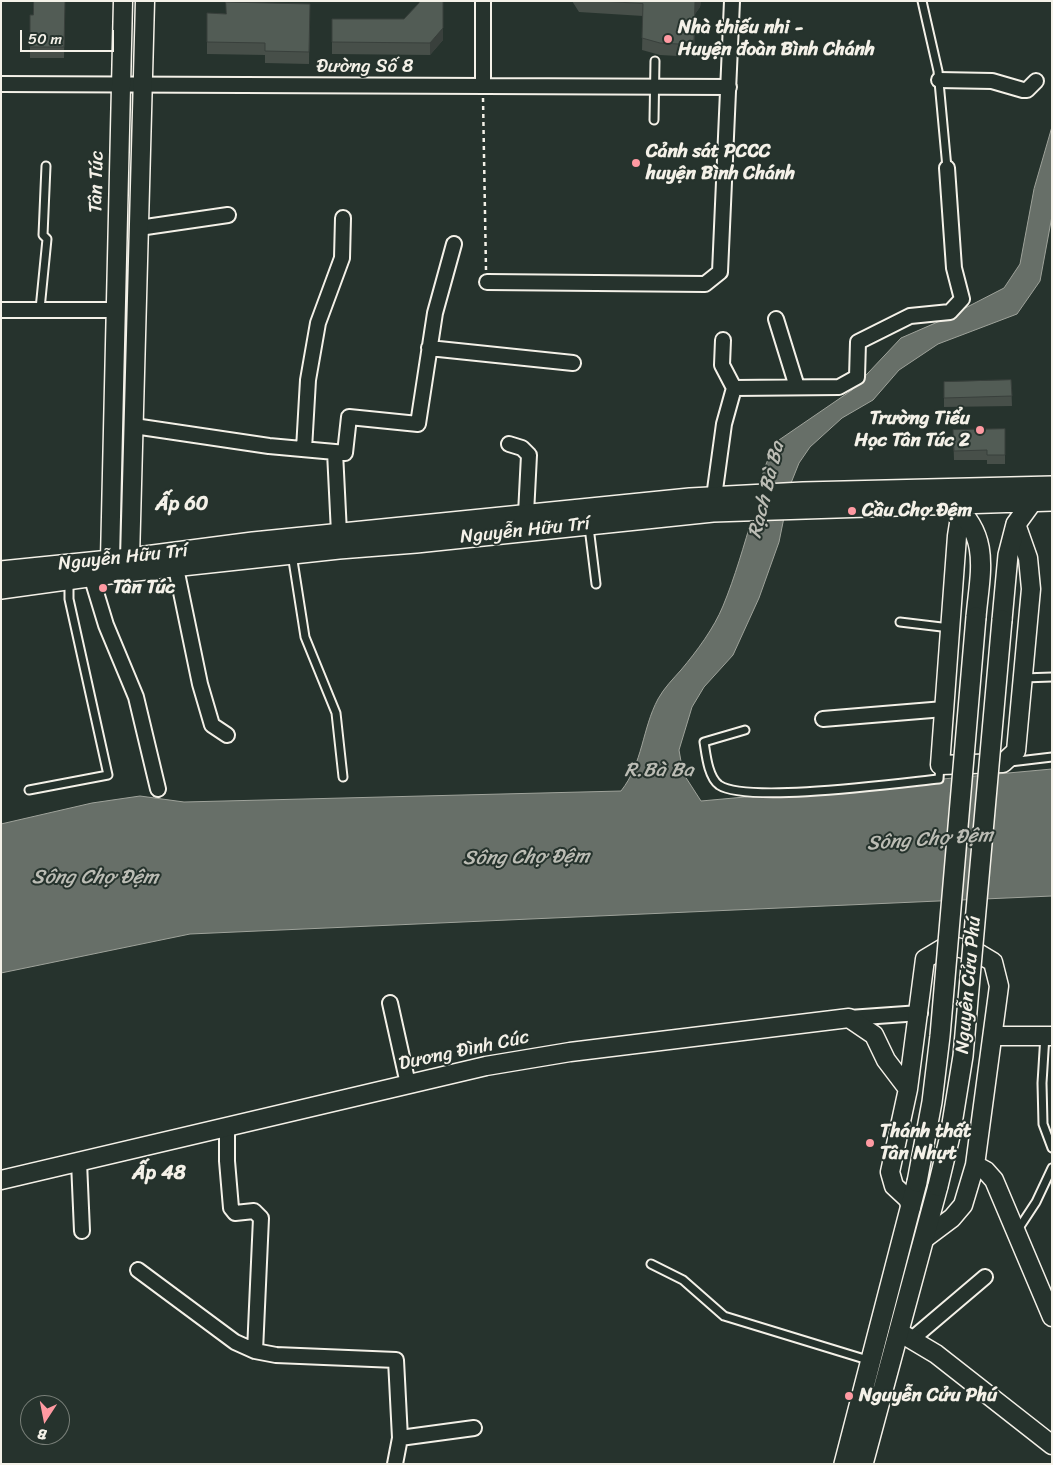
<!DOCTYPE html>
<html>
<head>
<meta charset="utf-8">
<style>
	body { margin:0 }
	#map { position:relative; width:1053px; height:1465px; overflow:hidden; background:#26332d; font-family:Sriracha,sans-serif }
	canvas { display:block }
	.frame { position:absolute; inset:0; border:2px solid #f4f1e8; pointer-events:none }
	.north { position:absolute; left:20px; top:1395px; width:50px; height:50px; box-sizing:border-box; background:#26332d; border:1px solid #787f78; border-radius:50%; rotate:191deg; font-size:14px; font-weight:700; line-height:20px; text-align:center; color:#f4f1e8 }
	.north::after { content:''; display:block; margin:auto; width:18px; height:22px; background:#ff9aa2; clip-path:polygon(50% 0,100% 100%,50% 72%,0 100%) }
	.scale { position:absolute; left:20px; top:30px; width:94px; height:22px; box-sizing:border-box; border:2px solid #f4f1e8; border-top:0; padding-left:6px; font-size:15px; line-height:18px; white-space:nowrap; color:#f4f1e8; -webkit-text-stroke:4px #26332d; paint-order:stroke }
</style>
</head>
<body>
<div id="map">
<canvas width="1053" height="1465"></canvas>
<div class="frame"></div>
<div class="north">B</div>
<div class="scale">50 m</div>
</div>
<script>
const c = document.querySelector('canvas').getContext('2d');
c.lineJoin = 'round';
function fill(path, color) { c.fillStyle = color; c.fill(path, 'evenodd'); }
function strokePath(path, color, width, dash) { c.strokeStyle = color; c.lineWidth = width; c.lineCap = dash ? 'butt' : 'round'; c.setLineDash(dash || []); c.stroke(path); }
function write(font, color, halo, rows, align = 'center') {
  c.font = font + ' Sriracha,sans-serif'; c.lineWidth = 4; c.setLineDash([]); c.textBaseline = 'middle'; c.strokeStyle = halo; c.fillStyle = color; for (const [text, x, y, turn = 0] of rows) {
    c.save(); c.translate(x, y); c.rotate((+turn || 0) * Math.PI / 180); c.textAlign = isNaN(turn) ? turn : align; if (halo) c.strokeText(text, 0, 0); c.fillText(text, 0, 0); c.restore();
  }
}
const water = new Path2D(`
	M 1052,127 L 1052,216 L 1040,281 L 1017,314 L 938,344 L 899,370 L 873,400 L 842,418 L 810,447 L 799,463 L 791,483 L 779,542 L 759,598 L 733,655 L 704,687 L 692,707 L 679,750 L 683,773 L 701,801 L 1052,769 L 1052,896 L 190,934 L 1,973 L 1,824 L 92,803 L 140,796 L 184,802 L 621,791 C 643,763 642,729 658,699 C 664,688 673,679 681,670 C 697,651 714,628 723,606 C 735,577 744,545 753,515 C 760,488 762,463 779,440 L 852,390 L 901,338 L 940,321 L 1004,288 L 1020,264 L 1034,189 Z`);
const path = new Path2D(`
	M 483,98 L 486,270`);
const service = new Path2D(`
	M 922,1 L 938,71 L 947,168
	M 654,120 L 655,61
	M 40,309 L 47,239 L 43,235 L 46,166
	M 589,527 L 596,584
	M 292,554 L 305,637 L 336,713 L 343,777
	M 900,622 L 950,628
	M 1023,678 L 1052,677
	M 745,730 L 704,742 C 706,754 708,777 719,785 C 747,804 900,783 939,779 L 940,765
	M 1010,762 L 1052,757
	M 29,790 L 108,775 L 69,599 L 69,580
	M 1045,1035 L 1042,1083 L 1043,1124 L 1052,1148
	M 1017,1231 L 1036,1202 L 1052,1168
	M 651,1264 L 683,1280 L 724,1316 L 871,1361`);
const minor = new Path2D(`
	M 483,1 L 483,86
	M 939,80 L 992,81 L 1023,90 L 1027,90 L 1036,81
	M 1,84 L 729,87
	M 139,228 L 228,215
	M 487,282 L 705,284 L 720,272 L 732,1
	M 1,310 L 115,310
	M 776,319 L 797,387
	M 429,348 L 573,363
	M 734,388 L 839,387 L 857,377 L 858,342 L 910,316 L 950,312 L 962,299 L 954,268 L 947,168
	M 134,426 L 269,446 L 335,452 L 339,533
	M 509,444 L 522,448 L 529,455 L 526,514
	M 304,449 L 308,380 L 318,323 L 342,258 L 343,218
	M 335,452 L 345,453 L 349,417 L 418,424 L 435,313 L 454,244
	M 714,497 L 724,424 L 734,388 L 722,365 L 723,340
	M 176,568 L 200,684 L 212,725 L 227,735
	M 89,569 L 106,625 L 136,697 L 158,789
	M 823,719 L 944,709
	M 390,1003 L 408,1084
	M 849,1018 L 920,1013
	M 227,1127 L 227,1161 L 231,1208 L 235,1213 L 254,1211 L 261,1218 L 255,1351
	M 79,1162 L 82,1231
	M 138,1270 L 235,1342 L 255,1351 L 276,1355 L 396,1360 L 400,1438 L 395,1464
	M 912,1339 L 985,1277
	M 400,1438 L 474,1428`);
const tertiary = new Path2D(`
	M 961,511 L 957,536 L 940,765 L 1003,763 L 1016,751 L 1031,589 L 1028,558 L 1016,524
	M 130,558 L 145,1
	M 110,559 L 123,1
	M 994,1036 L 1052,1036
	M 975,1165 L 986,1171 L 994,1180 L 1052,1317
	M 1,1180 L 486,1066 L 570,1052 L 849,1018 L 874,1035 L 886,1060 L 908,1089
	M 911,1207 L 908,1199 L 894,1186 L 890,1172 L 908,1089 L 925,959 L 945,947 L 953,946 L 978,953 L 993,962 L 999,986 L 975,1165 L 963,1205 L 952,1218 L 924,1239
	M 899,1332 L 936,1354 L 1052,1445`);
const secondary = new Path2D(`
	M 953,504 C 991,537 980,572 976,617
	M 1,571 L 130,558 L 253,542 L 690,498 L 803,492 L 1052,486
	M 1,589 L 117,573 L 339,549 L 416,543 L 713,512 L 1052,501
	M 1002,620 L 1008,555 L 1016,524 L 1032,502
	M 844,1464 L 917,1182
	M 863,1464 L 938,1186`);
const secondaryBridge = new Path2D(`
	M 917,1182 L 932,1102 L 940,1036 L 976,617
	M 938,1186 L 950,1136 L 963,1056 L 1002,620`);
const wall = new Path2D(`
	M 65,1 L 64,58 L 30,58 L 30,15 L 33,15 Z
	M 572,1 L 701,1 L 700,7 L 695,14 L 694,52 L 678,56 L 660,55 L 642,50 L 643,16 L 579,12 Z
	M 310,4 L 309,64 L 265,63 L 265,55 L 207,54 L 207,13 L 226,14 Z
	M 332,19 L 443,40 L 430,55 L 332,54 Z
	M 1011,380 L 1012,406 L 944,407 L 944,382 Z
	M 1005,429 L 1005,464 L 987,464 L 987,460 L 954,460 L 953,430 Z`);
const shadedWall = new Path2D(`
	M 695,1 L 701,1 L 700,7 L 695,14 L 694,52 L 678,56 L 678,44 Z
	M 443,28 L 443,40 L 430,55 L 430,43 Z`);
const building = new Path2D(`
	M 34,1 L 65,1 L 64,47 L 30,47 L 30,15 L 33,15 Z
	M 419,1 L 443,1 L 443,28 L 430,43 L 332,42 L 332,19 L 404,19 L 419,3 Z
	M 601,1 L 695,1 L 695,2 L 694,40 L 678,44 L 660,43 L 642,38 L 643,4 Z
	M 226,2 L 310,4 L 309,52 L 265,51 L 265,43 L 207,42 L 207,13 L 226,14 Z
	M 1011,380 L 1012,396 L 944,398 L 944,382 Z
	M 1005,429 L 1005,455 L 987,455 L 987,450 L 954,451 L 953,430 Z`);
const markers = [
	[668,39,5,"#ff9aa2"],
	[636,163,5,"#ff9aa2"],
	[980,430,5,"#ff9aa2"],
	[852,511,5,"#ff9aa2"],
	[103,588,5,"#ff9aa2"],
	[870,1143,5,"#ff9aa2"],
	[849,1396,5,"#ff9aa2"]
];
const poiNames = [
	["Nhà thiếu nhi -",678,28],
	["Huyện đoàn Bình Chánh",678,50],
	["Cảnh sát PCCC",646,152],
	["huyện Bình Chánh",646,174],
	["Trường Tiểu",970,419,"right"],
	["Học Tân Túc 2",970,441,"right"],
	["Cầu Chợ Đệm",862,511],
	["Tân Túc",113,588],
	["Thánh thất",880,1132],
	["Tân Nhựt",880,1154],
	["Nguyễn Cửu Phú",859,1396]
];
const streetNames = [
	["Đường Số 8",365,67],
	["Tân Túc",97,182,-89],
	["Nguyễn Hữu Trí",525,531,-6],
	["Nguyễn Hữu Trí",123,558,-6],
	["Nguyễn Cửu Phú",969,985,-85],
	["Dương Đình Cúc",464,1051,-12]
];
const waterNames = [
	["Rạch Bà Ba",767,490,-76],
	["R.Bà Ba",659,771],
	["Sông Chợ Đệm",930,840,-4],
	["Sông Chợ Đệm",526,858,-1],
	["Sông Chợ Đệm",95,878]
];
const neighbourhoodNames = [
	["Ấp 60",182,505],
	["Ấp 48",159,1174]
];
fill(water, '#676f68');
strokePath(water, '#9fa39b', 1);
strokePath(service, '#f4f1e8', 11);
strokePath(minor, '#f4f1e8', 18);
strokePath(tertiary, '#f4f1e8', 21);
strokePath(secondary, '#f4f1e8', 22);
strokePath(path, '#f4f1e8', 2.5, [4, 4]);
strokePath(service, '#26332d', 7);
strokePath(minor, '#26332d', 14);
strokePath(tertiary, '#26332d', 18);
strokePath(secondary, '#26332d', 19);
strokePath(secondaryBridge, '#f4f1e8', 22, []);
strokePath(secondaryBridge, '#26332d', 19);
fill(wall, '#474f49');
fill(shadedWall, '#39403c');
fill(building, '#525c55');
strokePath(building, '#39403c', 1);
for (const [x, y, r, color] of markers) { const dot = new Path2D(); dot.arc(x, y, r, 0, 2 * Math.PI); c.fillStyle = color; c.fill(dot); strokePath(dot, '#26332d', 2); }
write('bold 19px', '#f4f1e8', '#26332d', poiNames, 'left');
write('19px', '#f4f1e8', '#26332d', streetNames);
write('italic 20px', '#bcbdb5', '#26332d', waterNames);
write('bold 20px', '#f4f1e8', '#26332d', neighbourhoodNames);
</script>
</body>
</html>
